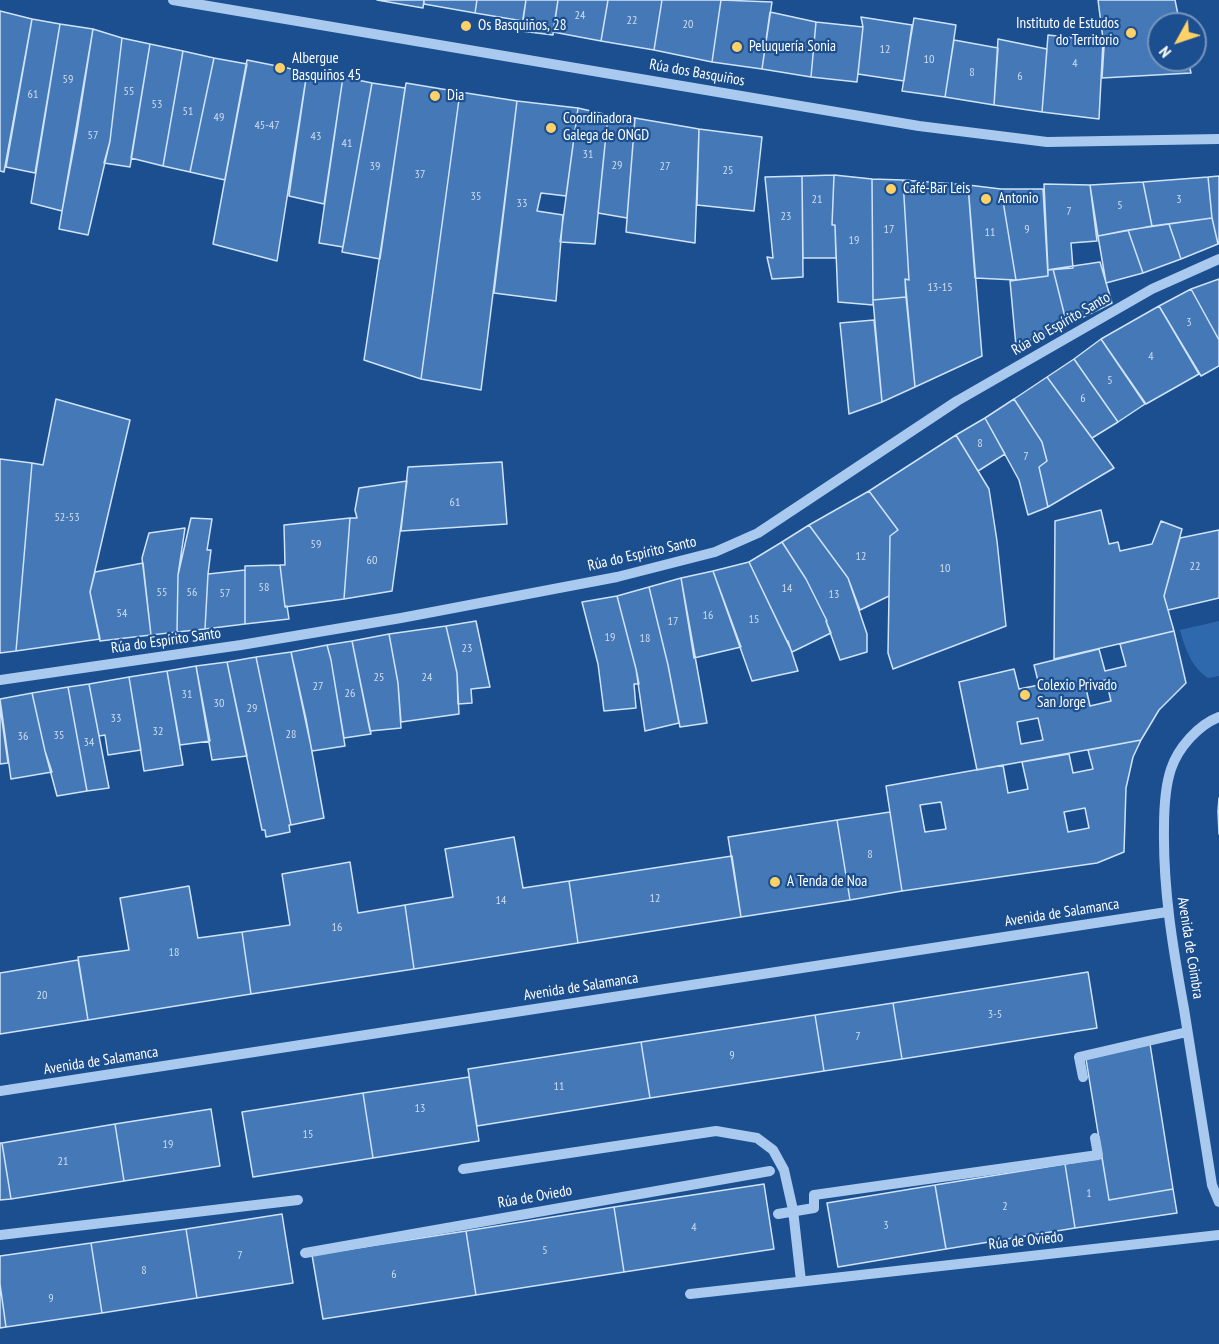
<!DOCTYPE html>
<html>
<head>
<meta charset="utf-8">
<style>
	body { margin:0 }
	#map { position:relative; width:1219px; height:1344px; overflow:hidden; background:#1b4f8f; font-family:"PT Sans Narrow",sans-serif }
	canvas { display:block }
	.north { position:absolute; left:1147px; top:12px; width:60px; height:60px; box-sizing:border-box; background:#1b4f8f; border:2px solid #7695bc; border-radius:50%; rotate:230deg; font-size:16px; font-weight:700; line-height:24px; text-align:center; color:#fff }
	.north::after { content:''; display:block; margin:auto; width:21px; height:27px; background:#ffd166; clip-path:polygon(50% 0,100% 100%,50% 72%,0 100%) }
</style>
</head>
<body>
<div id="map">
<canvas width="1219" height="1344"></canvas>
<div class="north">N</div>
</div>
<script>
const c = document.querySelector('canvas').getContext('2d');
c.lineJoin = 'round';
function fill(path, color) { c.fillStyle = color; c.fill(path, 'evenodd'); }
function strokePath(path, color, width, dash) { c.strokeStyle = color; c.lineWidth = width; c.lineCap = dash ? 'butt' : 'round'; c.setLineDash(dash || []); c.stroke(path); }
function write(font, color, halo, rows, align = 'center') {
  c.font = font + ' "PT Sans Narrow",sans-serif'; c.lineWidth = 4.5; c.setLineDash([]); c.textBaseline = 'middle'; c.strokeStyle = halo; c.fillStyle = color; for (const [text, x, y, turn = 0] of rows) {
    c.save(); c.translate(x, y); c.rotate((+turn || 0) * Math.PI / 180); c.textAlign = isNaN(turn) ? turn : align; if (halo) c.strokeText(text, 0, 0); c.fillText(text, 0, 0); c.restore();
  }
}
const green = new Path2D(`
	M 1219,621 L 1219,676 L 1208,678 C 1192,668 1185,649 1180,630 Z`);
const building = new Path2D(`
	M 377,0 L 424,0 L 423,8 Z
	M 424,0 L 477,0 L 475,13 L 424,4 Z
	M 477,0 L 526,0 L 523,21 L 475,13 Z
	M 526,0 L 558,0 L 553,35 L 521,31 Z
	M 558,0 L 608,0 L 601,41 L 553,32 Z
	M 608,0 L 662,0 L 654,50 L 601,41 Z
	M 662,0 L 721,0 L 712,62 L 654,50 Z
	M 721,0 L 772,2 L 762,69 L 712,62 Z
	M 1098,0 L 1175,0 L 1180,24 L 1159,24 L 1159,60 L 1188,60 L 1191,73 L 1102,78 L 1104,47 Z
	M 0,11 L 32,19 L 4,172 L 0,171 Z
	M 770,12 L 816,22 L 811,77 L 762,69 Z
	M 861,17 L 912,25 L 904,81 L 858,74 L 863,27 Z
	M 914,18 L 956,25 L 945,97 L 902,91 Z
	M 32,19 L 60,24 L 35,173 L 6,167 Z
	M 816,22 L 863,27 L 857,82 L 811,77 Z
	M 60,24 L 93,29 L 77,131 L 62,211 L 31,203 Z
	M 93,29 L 122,38 L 110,141 L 88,235 L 59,229 Z
	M 1048,35 L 1103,41 L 1099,119 L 1042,112 Z
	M 122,38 L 150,44 L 130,167 L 104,163 L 110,141 Z
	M 998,39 L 1047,49 L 1042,112 L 994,105 Z
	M 954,40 L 998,48 L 994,105 L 945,97 Z
	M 150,44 L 183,51 L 163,166 L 131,158 Z
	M 183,51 L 214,58 L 190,172 L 163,166 Z
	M 214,58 L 247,64 L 225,180 L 190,172 Z
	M 247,60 L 307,72 L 277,261 L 213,244 Z
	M 307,72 L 343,77 L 324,204 L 289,196 Z
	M 343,77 L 372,83 L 343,247 L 319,243 Z
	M 372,83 L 405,88 L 380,259 L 342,252 Z
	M 406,83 L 460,92 L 421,379 L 364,360 Z
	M 460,92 L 517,101 L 481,390 L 421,379 Z
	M 517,101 L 578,108 L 566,196 L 541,193 L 537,211 L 563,215 L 556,301 L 494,293 Z
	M 578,108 L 608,115 L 595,244 L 560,242 Z
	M 608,115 L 635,118 L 627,218 L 598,213 Z
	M 635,118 L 699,129 L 695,243 L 626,232 Z
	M 699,129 L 762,137 L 754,211 L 697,205 Z
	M 834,175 L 872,179 L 873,305 L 838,302 L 835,225 L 832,225 Z
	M 834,175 L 832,225 L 835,225 L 836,258 L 803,258 L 802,176 Z
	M 802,176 L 803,277 L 772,279 L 767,257 L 773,258 L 765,177 Z
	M 1219,176 L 1219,244 L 1218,244 L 1212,218 L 1208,177 Z
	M 1208,177 L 1212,218 L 1152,226 L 1143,182 Z
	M 872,179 L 903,180 L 909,280 L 905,279 L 906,297 L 873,300 Z
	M 903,180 L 968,185 L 982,356 L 915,387 L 905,279 L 909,280 Z
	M 1143,182 L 1152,226 L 1098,236 L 1090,185 Z
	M 1044,184 L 1090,185 L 1097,241 L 1071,243 L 1073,268 L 1048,270 Z
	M 968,185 L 1001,189 L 1016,280 L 975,278 Z
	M 1001,189 L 1043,189 L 1048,276 L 1016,280 Z
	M 1212,218 L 1218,244 L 1181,259 L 1169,224 Z
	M 1169,224 L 1181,259 L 1143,273 L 1128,230 Z
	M 1128,230 L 1143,273 L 1106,283 L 1098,236 Z
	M 1100,262 L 1112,303 L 1067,325 L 1053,269 Z
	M 1053,269 L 1067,325 L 1016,346 L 1010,281 L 1048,276 L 1048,270 Z
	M 1219,279 L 1219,340 L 1191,289 Z
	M 1191,289 L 1219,340 L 1219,366 L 1201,376 L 1159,306 Z
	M 906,297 L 915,387 L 882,402 L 873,300 Z
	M 1159,306 L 1199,374 L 1146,404 L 1101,339 Z
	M 874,320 L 882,402 L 849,414 L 840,323 Z
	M 1101,339 L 1145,404 L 1118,422 L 1074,359 Z
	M 1074,359 L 1118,422 L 1092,438 L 1047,377 Z
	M 1047,377 L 1114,468 L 1048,507 L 1039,467 L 1047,461 L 1042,442 L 1014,399 Z
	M 56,399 L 130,420 L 90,592 L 100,639 L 16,651 L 32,463 L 43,465 Z
	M 1014,399 L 1042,442 L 1047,461 L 1039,467 L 1048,507 L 1028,515 L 1019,480 L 985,418 Z
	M 985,418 L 1005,454 L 978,471 L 956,435 Z
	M 956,435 L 989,489 L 997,541 L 1006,626 L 893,669 L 888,653 L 890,536 L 898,530 L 869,491 Z
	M 0,459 L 32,463 L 16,651 L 0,653 Z
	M 502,462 L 507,524 L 401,531 L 408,467 Z
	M 407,481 L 392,591 L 344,599 L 350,518 L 357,518 L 355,510 L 359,488 Z
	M 869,491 L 898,530 L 890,536 L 889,596 L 860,610 L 848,578 L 809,525 Z
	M 1101,510 L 1109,544 L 1118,542 L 1120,551 L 1152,544 L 1161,521 L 1182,529 L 1164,596 L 1174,631 L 1054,659 L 1055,521 Z
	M 191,518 L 212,519 L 207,550 L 211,550 L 208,574 L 205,629 L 177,632 L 178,575 Z
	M 350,518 L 344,599 L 285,607 L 280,565 L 285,565 L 284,525 Z
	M 809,525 L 848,578 L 867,634 L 867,652 L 840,660 L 826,621 L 827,621 L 806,579 L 782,542 Z
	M 185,528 L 178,575 L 177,632 L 151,635 L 142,558 L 149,533 Z
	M 1219,530 L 1219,598 L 1168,610 L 1164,596 L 1180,538 Z
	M 782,542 L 806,579 L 827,621 L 826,621 L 831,633 L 792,652 L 749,562 Z
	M 749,562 L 787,641 L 788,641 L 798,671 L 752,681 L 713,571 Z
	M 143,563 L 151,635 L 100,641 L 90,592 L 95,572 Z
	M 280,565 L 285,607 L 287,606 L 289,619 L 245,624 L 245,566 Z
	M 245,570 L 245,624 L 205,629 L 208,574 Z
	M 713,571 L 741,647 L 694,658 L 681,578 Z
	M 681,578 L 707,723 L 680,727 L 668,665 L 649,587 Z
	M 649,587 L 668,665 L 679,723 L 645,731 L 636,669 L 617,596 Z
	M 617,596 L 636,669 L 639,684 L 634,684 L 636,708 L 604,711 L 598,664 L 582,602 Z
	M 476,621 L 490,687 L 471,689 L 472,703 L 458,704 L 457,673 L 446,626 Z
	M 446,626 L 457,673 L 459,714 L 401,722 L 398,683 L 389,634 Z
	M 1174,631 L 1186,683 L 1159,710 L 1141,740 L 977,770 L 959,682 L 1014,669 L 1019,689 L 1039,685 L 1034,665 L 1099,649 L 1105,671 L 1126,666 L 1120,644 ZM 1106,680 L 1111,701 L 1090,706 L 1085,684 ZM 1038,718 L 1043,740 L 1021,744 L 1017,722 Z
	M 389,634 L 398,683 L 401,728 L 370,731 L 352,641 Z
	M 352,641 L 371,734 L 344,738 L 331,660 L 327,645 Z
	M 327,645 L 331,660 L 345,746 L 312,751 L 291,652 Z
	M 291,652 L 306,719 L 324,818 L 291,825 L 256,657 Z
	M 256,657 L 291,825 L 289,825 L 290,832 L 266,837 L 265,830 L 262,830 L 227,662 Z
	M 227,662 L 247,756 L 212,760 L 196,666 Z
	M 196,666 L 210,741 L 180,745 L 167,671 Z
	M 167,671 L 183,765 L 144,771 L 129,677 Z
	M 129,677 L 141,750 L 108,755 L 105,735 L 99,736 L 89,684 Z
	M 89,684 L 109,788 L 87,791 L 68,687 Z
	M 68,687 L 87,791 L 57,796 L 45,751 L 32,693 Z
	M 32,693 L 45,751 L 52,772 L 11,779 L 0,699 Z
	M 0,706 L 8,763 L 0,764 Z
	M 1141,740 L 1133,757 L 1126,788 L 1124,852 L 1097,863 L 902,891 L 886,786 L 1003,765 L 1008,793 L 1028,789 L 1022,762 L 1069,754 L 1073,773 L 1093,769 L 1088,750 ZM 941,802 L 946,829 L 925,832 L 920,805 ZM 1085,808 L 1089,828 L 1068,832 L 1064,812 Z
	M 1219,798 L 1219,834 L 1218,811 Z
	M 890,812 L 902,891 L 850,900 L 837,820 Z
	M 837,820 L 850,900 L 741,917 L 728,837 Z
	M 514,837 L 523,888 L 569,881 L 578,943 L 414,969 L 405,905 L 453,897 L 445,849 Z
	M 732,856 L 741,917 L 578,943 L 569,881 Z
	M 350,862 L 358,913 L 405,905 L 414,969 L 251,994 L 242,932 L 290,925 L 282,874 Z
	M 189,886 L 198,938 L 242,932 L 251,994 L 88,1020 L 78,957 L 129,950 L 120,898 Z
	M 78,960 L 88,1020 L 0,1034 L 0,973 Z
	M 1088,972 L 1097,1028 L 902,1059 L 893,1003 Z
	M 893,1003 L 902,1059 L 824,1071 L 815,1015 Z
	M 815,1015 L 824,1071 L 650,1098 L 641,1042 Z
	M 641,1042 L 650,1098 L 477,1126 L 468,1069 Z
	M 1150,1044 L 1173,1189 L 1109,1200 L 1086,1059 Z
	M 469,1077 L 479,1141 L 373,1158 L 363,1093 Z
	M 363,1093 L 373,1158 L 253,1177 L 242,1112 Z
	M 211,1109 L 220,1166 L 124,1181 L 115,1124 Z
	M 115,1124 L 124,1181 L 11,1199 L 2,1143 Z
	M 0,1143 L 2,1143 L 11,1199 L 0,1200 Z
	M 1102,1158 L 1109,1200 L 1173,1189 L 1177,1213 L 1075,1228 L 1065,1164 Z
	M 1065,1164 L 1075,1228 L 946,1249 L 935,1185 Z
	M 764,1184 L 774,1249 L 624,1272 L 614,1207 Z
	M 935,1185 L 946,1249 L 838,1267 L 827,1203 Z
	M 614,1207 L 624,1272 L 476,1295 L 466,1231 Z
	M 282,1214 L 293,1283 L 197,1298 L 186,1229 Z
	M 186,1229 L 197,1298 L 102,1313 L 91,1243 Z
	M 466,1231 L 476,1295 L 323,1319 L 312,1255 Z
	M 91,1243 L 102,1313 L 6,1327 L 0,1284 L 0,1256 Z
	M 0,1284 L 6,1327 L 0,1328 Z`);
const minor = new Path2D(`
	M 173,0 L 919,126 L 1047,142 L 1219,139
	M 0,680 L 241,645 L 401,618 L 617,577 L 715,552 L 758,533 L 957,401 L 1152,289 L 1219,259
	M 1219,717 C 1198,725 1178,748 1171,769 C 1165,787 1164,809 1164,828 C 1163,890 1173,949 1184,1009 C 1193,1068 1203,1126 1212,1185 L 1219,1202
	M 1083,1077 L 1079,1057 L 1187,1032
	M 0,1091 L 1167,912
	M 463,1169 L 716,1131 L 757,1138 L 773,1150 L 784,1170 L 793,1210 L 801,1281
	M 778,1214 L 814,1208 L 814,1195 L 1098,1155 L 1095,1138
	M 0,1235 L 298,1200
	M 305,1253 L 770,1171
	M 690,1294 L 1219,1235`);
const markers = [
	[466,26,6,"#ffd166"],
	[1131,33,6,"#ffd166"],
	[737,47,6,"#ffd166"],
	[280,68,6,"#ffd166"],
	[435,96,6,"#ffd166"],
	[551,128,6,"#ffd166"],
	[891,189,6,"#ffd166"],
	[986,199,6,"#ffd166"],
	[1025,695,6,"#ffd166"],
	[775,882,6,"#ffd166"]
];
const numberNames = [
	["24",580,16],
	["22",632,21],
	["20",688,25],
	["12",885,50],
	["10",929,60],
	["4",1075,64],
	["8",972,73],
	["6",1020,77],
	["59",68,80],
	["55",129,92],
	["61",33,95],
	["53",157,105],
	["51",188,112],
	["49",219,118],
	["45-47",267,126],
	["57",93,136],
	["43",316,137],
	["41",347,144],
	["31",588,155],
	["29",617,166],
	["39",375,167],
	["27",665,167],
	["25",728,171],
	["37",420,175],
	["35",476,197],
	["21",817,200],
	["3",1179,200],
	["33",522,204],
	["5",1120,206],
	["7",1069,212],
	["23",786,217],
	["17",889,230],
	["9",1027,230],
	["11",990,233],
	["19",854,241],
	["13-15",940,288],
	["3",1189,323],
	["4",1151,357],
	["5",1110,381],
	["6",1083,399],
	["8",980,444],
	["7",1026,457],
	["61",455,503],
	["52-53",67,518],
	["59",316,545],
	["12",861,557],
	["60",372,561],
	["22",1195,567],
	["10",945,569],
	["58",264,588],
	["14",787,589],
	["55",162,593],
	["56",192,593],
	["57",225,594],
	["13",834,595],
	["54",122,614],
	["16",708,616],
	["15",754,620],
	["17",673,622],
	["19",610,638],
	["18",645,639],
	["23",467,649],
	["25",379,678],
	["24",427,678],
	["27",318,687],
	["26",350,694],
	["31",187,695],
	["30",219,704],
	["29",252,709],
	["33",116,719],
	["32",158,732],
	["28",291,735],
	["35",59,736],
	["36",23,737],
	["34",89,743],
	["8",870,855],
	["12",655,899],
	["14",501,901],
	["16",337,928],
	["18",174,953],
	["20",42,996],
	["3-5",995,1015],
	["7",858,1037],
	["9",732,1056],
	["11",559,1087],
	["13",420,1109],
	["15",308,1135],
	["19",168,1145],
	["21",63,1162],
	["1",1089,1194],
	["2",1005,1207],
	["3",886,1226],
	["4",694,1228],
	["5",545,1251],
	["7",240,1256],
	["8",144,1271],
	["6",394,1275],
	["9",51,1299]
];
const poiNames = [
	["Instituto de Estudos",1119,24,"right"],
	["do Territorio",1119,41,"right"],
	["Os Basquiños, 28",478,26],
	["Peluquería Sonia",749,47],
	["Albergue",292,59],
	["Basquiños 45",292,76],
	["Dia",447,96],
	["Coordinadora",563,119],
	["Galega de ONGD",563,136],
	["Café-Bar Leis",903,189],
	["Antonio",998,199],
	["Colexio Privado",1037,686],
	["San Jorge",1037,703],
	["A Tenda de Noa",787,882]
];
const streetNames = [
	["Rúa dos Basquiños",697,73,10],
	["Rúa do Espírito Santo",1061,324,-30],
	["Rúa do Espírito Santo",642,554,-13],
	["Rúa do Espírito Santo",166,641,-8],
	["Avenida de Salamanca",1062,913,-9],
	["Avenida de Coimbra",1190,948,81],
	["Avenida de Salamanca",581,987,-9],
	["Avenida de Salamanca",101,1061,-9],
	["Rúa de Oviedo",535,1197,-10],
	["Rúa de Oviedo",1026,1241,-6]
];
fill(green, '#2e69ad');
fill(building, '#4478b7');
strokePath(building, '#cfe3fa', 1.5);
strokePath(minor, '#a9c9ee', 10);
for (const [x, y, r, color] of markers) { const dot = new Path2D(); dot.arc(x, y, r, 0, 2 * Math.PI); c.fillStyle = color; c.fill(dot); strokePath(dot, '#1b4f8f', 2); }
write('12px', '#d0dded', null, numberNames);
write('15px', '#fff', '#1b4f8f', poiNames, 'left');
write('15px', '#fff', '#1b4f8f', streetNames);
</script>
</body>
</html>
